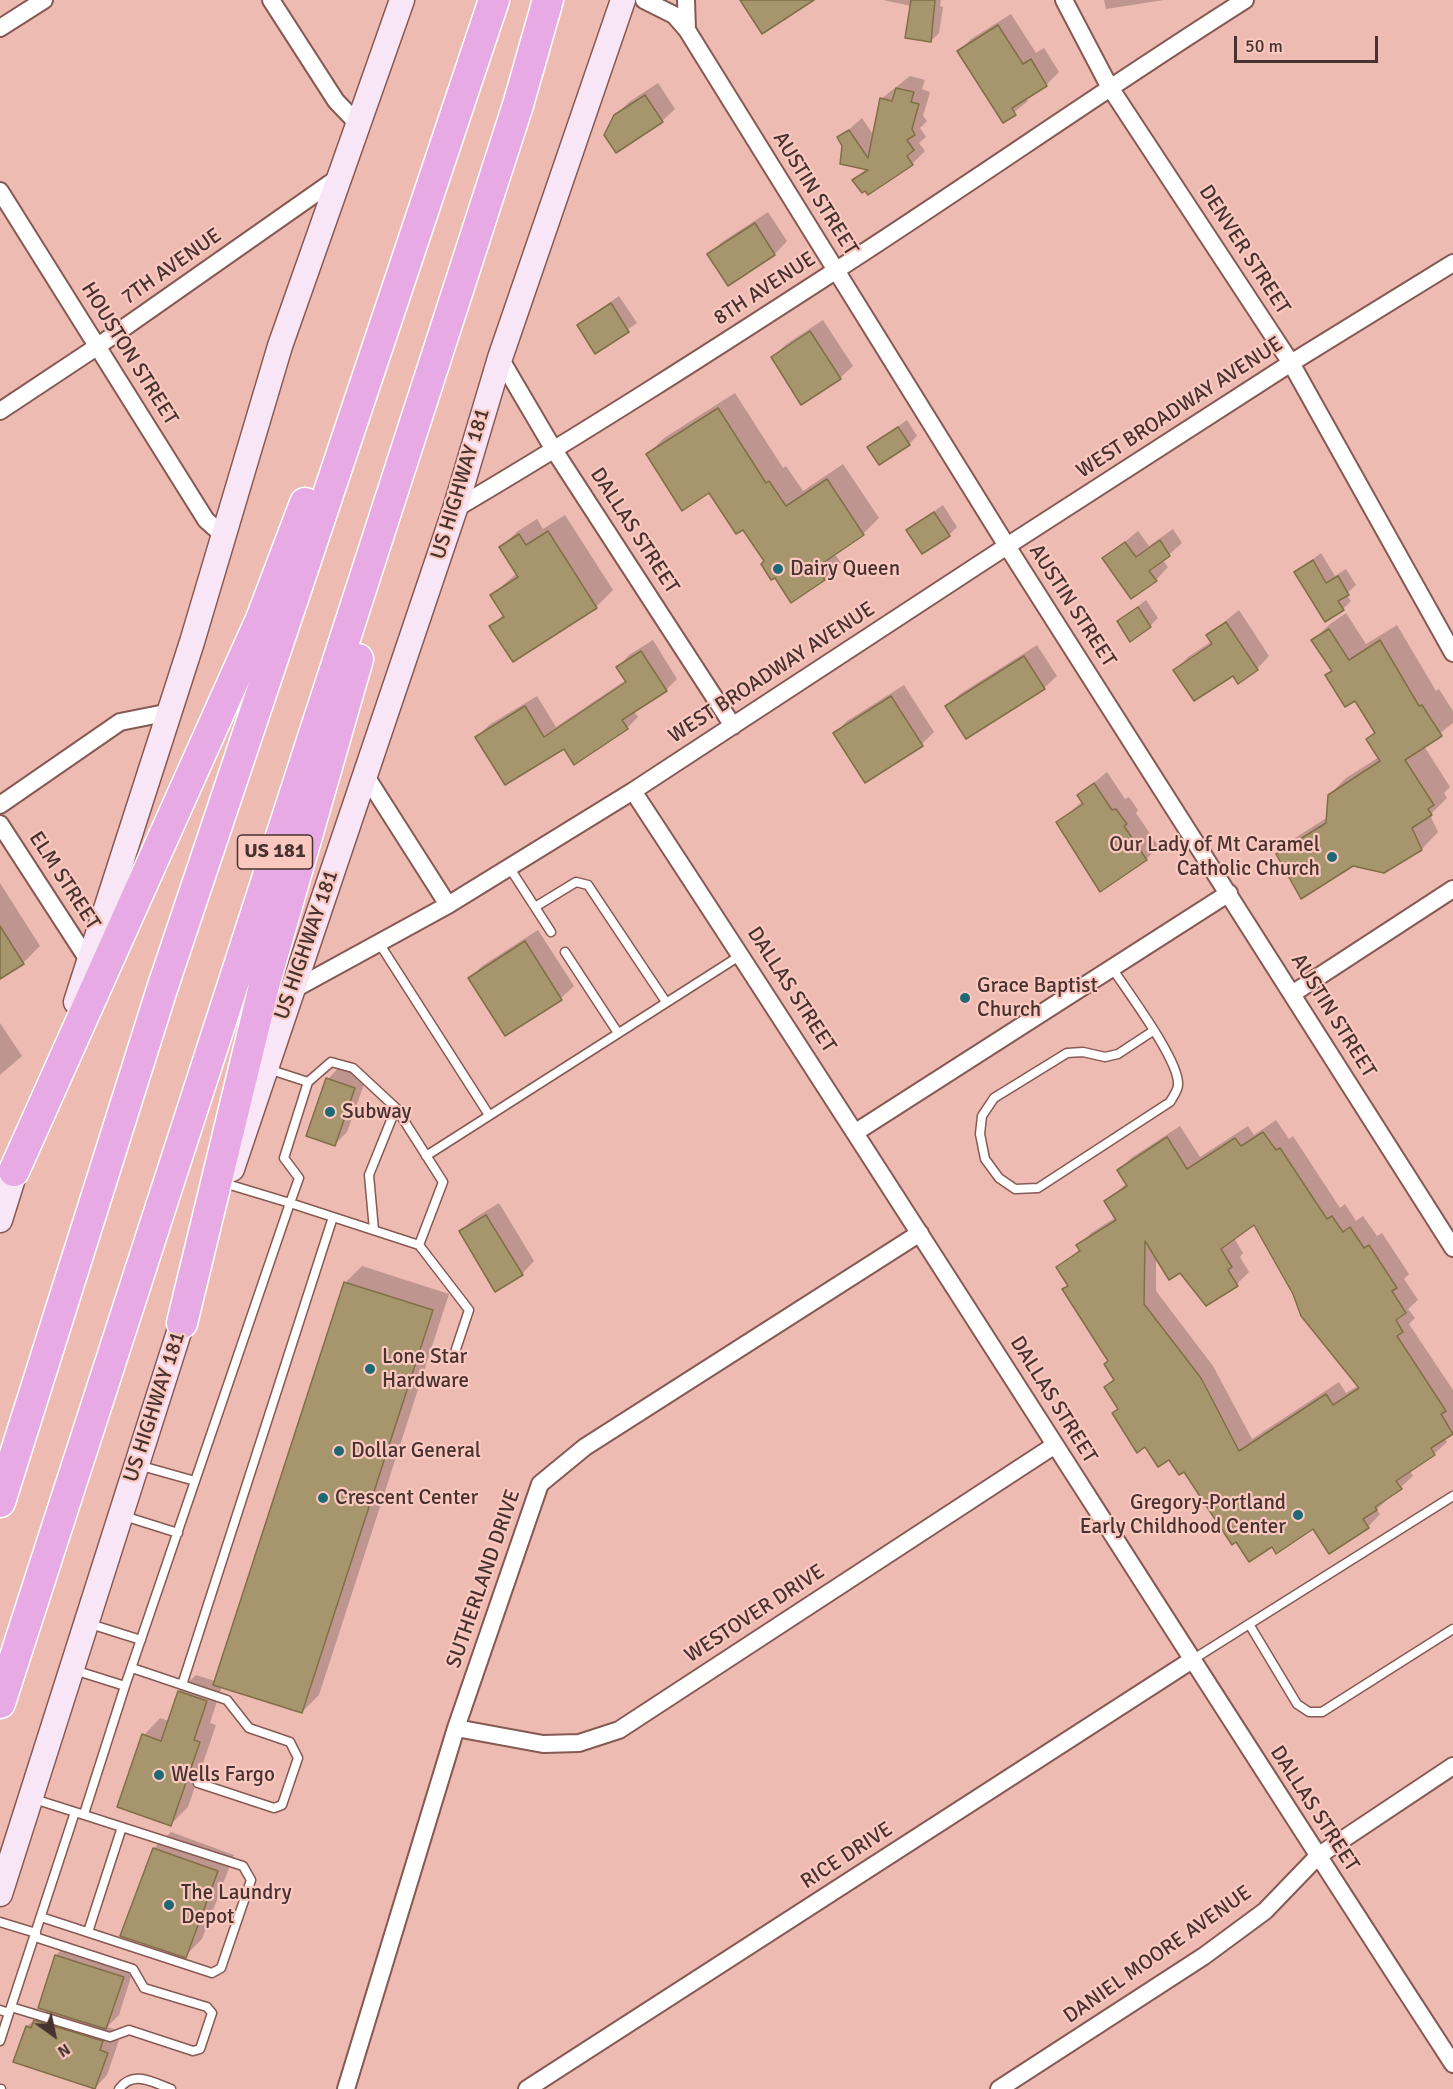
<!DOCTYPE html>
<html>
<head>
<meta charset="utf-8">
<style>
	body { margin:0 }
	#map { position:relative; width:1453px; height:2089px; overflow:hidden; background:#eebbb3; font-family:Signika,sans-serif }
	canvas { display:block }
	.north { position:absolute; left:24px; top:2005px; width:60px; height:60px; -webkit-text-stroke:4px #fbc8c0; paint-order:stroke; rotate:147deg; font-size:16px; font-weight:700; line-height:24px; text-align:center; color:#46322f }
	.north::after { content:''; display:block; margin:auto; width:21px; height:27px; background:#46322f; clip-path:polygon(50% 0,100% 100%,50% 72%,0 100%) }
	.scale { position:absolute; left:1234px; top:36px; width:144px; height:27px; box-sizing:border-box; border:3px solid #46322f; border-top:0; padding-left:8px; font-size:18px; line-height:21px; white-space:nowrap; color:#46322f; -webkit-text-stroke:4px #fbc8c0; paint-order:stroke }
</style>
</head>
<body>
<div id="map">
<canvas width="1453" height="2089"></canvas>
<div class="north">N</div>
<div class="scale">50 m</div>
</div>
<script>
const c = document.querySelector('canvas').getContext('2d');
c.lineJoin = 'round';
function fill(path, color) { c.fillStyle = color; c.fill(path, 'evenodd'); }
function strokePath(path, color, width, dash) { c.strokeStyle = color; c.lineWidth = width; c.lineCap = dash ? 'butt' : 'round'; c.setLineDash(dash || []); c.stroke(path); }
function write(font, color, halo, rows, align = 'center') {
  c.font = font + ' Signika,sans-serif'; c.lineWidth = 4.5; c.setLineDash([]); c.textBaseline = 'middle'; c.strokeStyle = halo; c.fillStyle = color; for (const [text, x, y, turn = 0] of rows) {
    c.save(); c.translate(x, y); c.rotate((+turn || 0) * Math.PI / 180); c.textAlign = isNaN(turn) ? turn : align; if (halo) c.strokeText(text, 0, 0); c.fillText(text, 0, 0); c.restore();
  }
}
const shadow = new Path2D(`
	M 883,0 L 941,0 L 940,6 L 943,7 L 939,33 L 931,41 L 911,6 Z
	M 1104,0 L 1164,0 L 1106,9 Z
	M 1011,14 L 1036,53 L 1044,48 L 1059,72 L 1046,85 L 1026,97 L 1028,101 L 1003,121 L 959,51 L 971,39 Z
	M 910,76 L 925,80 L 922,89 L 930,92 L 923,116 L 927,121 L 920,128 L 926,137 L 919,143 L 925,151 L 912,164 L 869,193 L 854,180 L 867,168 L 839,138 L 862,118 L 874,136 L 881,99 Z
	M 658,83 L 675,109 L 662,121 L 616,115 L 629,102 Z
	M 768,212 L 787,241 L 775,254 L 729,284 L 709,254 L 722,242 Z
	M 619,296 L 637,323 L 596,352 L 578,325 Z
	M 823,320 L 853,366 L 840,378 L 773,357 L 785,345 Z
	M 735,393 L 783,468 L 786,466 L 803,491 L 843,464 L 879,518 L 863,534 L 834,553 L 841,563 L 824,579 L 792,601 L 744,528 L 709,491 L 648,454 L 664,438 Z
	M 907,420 L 917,436 L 909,444 L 869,447 Z
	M 943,505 L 957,527 L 949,535 L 908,530 Z
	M 565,515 L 613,590 L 596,607 L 491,626 L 504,614 L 492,595 L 517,573 L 501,547 L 518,531 L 537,519 L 543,529 Z
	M 1173,529 L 1182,543 L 1163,560 L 1168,567 L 1156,580 L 1104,559 L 1138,531 L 1149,546 Z
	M 1321,553 L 1335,576 L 1346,569 L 1356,585 L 1346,594 L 1351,601 L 1343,609 L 1296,572 Z
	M 1146,600 L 1158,618 L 1150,626 L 1119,621 Z
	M 1239,610 L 1269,656 L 1257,669 L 1233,674 L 1175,670 L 1188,657 L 1212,641 L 1208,635 Z
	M 1346,613 L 1366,644 L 1397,625 L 1436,691 L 1439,689 L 1453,711 L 1453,723 L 1424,746 L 1450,787 L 1444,793 L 1447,798 L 1430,815 L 1438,832 L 1422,849 L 1383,871 L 1353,864 L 1278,855 L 1295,838 L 1328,817 L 1329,795 L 1346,778 L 1379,757 L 1368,739 L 1375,731 L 1355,699 L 1327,676 L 1333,669 L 1313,640 L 1330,624 Z
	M 653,640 L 677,679 L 666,690 L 634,711 L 638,717 L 627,728 L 564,747 L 477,737 L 489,725 L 537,696 L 556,727 L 626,680 L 618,667 L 629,655 Z
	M 1037,645 L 1057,676 L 1044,688 L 947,706 L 960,694 Z
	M 904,685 L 934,732 L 922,744 L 866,781 L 835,734 L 847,721 Z
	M 1107,772 L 1125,799 L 1129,797 L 1138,810 L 1136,813 L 1159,847 L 1146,859 L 1058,822 L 1083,801 L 1079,795 Z
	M 0,883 L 40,946 L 23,963 L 0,977 Z
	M 538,930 L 574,986 L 561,998 L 506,1034 L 470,978 L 482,966 Z
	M 0,1023 L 22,1056 L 0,1075 Z
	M 340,1066 L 367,1076 L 347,1132 L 334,1145 L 328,1079 Z
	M 1276,1120 L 1289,1139 L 1293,1136 L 1340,1208 L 1345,1204 L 1356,1221 L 1363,1216 L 1377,1236 L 1382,1233 L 1409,1274 L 1404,1279 L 1418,1300 L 1408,1309 L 1415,1318 L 1409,1324 L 1453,1390 L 1453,1432 L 1444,1438 L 1447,1442 L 1434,1454 L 1410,1471 L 1413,1476 L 1377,1509 L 1380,1514 L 1368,1527 L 1313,1527 L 1272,1545 L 1185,1470 L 1170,1458 L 1146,1445 L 1114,1413 L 1119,1408 L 1106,1387 L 1115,1378 L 1109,1360 L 1064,1290 L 1069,1285 L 1058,1267 L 1080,1249 L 1078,1246 L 1091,1233 L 1116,1217 L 1106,1201 L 1127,1183 L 1119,1170 L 1131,1158 L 1180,1126 L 1200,1157 L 1248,1126 L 1254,1135 ZM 1254,1223 L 1294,1294 L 1359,1385 L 1346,1393 L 1339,1382 L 1252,1439 L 1213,1366 L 1156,1291 L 1156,1256 L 1180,1271 L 1237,1284 L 1249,1272 L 1240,1257 L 1243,1253 L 1234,1238 Z
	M 499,1203 L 534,1261 L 522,1274 L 461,1231 L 473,1219 Z
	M 362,1266 L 449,1294 L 319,1695 L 302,1712 L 222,1686 L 210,1723 L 216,1725 L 188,1807 L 171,1824 L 144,1735 L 160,1718 L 169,1721 L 179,1691 L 196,1675 L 215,1681 L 345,1283 Z
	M 171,1832 L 234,1855 L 202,1939 L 185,1956 L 154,1848 Z
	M 69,1943 L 135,1964 L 119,2015 L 107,2027 L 114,2029 L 111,2038 L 119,2040 L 107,2075 L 95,2088 L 27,2026 L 47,2010 L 56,1955 Z`);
const building = new Path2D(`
	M 740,0 L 814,0 L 762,34 Z
	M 911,0 L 935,0 L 931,42 L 905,38 Z
	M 998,25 L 1023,64 L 1031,59 L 1047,86 L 1012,108 L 1016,115 L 1003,123 L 957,51 Z
	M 896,88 L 914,92 L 911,102 L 919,104 L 912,129 L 915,135 L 907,140 L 914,150 L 907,156 L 913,165 L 868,195 L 865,191 L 862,193 L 852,180 L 868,170 L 840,164 L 842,146 L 837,137 L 849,130 L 868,158 L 880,98 L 892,101 Z
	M 645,95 L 663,122 L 616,153 L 604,135 L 614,115 Z
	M 755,223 L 775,255 L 728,286 L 707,254 Z
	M 611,303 L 629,332 L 595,354 L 577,325 Z
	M 810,331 L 841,379 L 801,405 L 771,357 Z
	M 718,408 L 766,483 L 769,481 L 786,506 L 827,479 L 864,535 L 817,567 L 825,580 L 791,603 L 775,578 L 771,580 L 761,564 L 764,561 L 743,530 L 736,534 L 709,493 L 682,511 L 646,454 Z
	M 898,427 L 910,445 L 879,465 L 867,447 Z
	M 934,512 L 950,536 L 922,554 L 906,530 Z
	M 548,531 L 597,608 L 513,662 L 489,626 L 504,617 L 490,595 L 518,577 L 499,547 L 519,534 L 526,545 Z
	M 1160,540 L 1170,556 L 1149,571 L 1157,581 L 1131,599 L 1102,558 L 1125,542 L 1136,557 Z
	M 1313,560 L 1326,583 L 1338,576 L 1349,595 L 1338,601 L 1344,610 L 1325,622 L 1294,572 Z
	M 1138,607 L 1151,627 L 1130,642 L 1117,621 Z
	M 1226,622 L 1258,670 L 1238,684 L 1233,676 L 1194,701 L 1173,670 L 1212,644 L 1206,635 Z
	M 1329,629 L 1349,660 L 1380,640 L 1419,706 L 1422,705 L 1442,736 L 1405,760 L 1434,805 L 1428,809 L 1432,815 L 1412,828 L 1422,850 L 1384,873 L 1353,866 L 1301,899 L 1276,854 L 1326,823 L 1328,795 L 1380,761 L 1366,739 L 1375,733 L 1355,701 L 1345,707 L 1325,675 L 1332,671 L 1311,640 Z
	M 641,651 L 667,691 L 622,720 L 628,729 L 574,765 L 564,749 L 505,785 L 475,737 L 525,706 L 544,737 L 626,682 L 616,667 Z
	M 1024,656 L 1045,689 L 966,739 L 945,706 Z
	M 891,696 L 923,746 L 865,783 L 833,733 Z
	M 1094,783 L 1112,810 L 1116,809 L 1127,824 L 1124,826 L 1147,860 L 1100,892 L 1056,822 L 1083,804 L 1077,795 Z
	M 0,926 L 24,964 L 0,979 Z
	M 525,941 L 562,1000 L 505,1036 L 468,978 Z
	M 326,1078 L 355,1088 L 335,1146 L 306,1136 Z
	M 1263,1132 L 1276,1150 L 1280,1148 L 1327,1219 L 1332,1216 L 1343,1232 L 1350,1227 L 1364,1248 L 1369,1245 L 1397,1288 L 1392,1291 L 1406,1313 L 1396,1320 L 1403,1332 L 1397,1336 L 1446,1411 L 1441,1414 L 1453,1434 L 1431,1448 L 1435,1455 L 1396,1481 L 1402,1489 L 1375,1507 L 1377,1510 L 1363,1519 L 1369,1528 L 1329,1554 L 1313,1529 L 1276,1554 L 1272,1547 L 1249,1562 L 1236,1542 L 1232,1545 L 1184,1472 L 1179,1475 L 1169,1460 L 1158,1467 L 1145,1447 L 1137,1453 L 1112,1413 L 1118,1409 L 1104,1387 L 1114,1380 L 1104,1364 L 1108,1361 L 1062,1289 L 1068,1286 L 1056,1267 L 1080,1251 L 1076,1245 L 1116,1220 L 1104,1201 L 1127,1186 L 1117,1170 L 1167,1137 L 1187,1169 L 1235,1138 L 1241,1146 ZM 1254,1225 L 1293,1294 L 1301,1316 L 1359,1388 L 1333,1405 L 1326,1394 L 1239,1451 L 1201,1378 L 1144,1304 L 1145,1241 L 1169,1280 L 1180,1273 L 1206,1306 L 1238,1286 L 1228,1270 L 1232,1267 L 1221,1249 Z
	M 486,1215 L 523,1275 L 495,1292 L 459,1231 Z
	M 344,1282 L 433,1310 L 302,1713 L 213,1685 Z
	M 178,1691 L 207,1701 L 194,1740 L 200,1742 L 171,1826 L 117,1807 L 142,1734 L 161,1741 Z
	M 153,1848 L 218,1871 L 186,1958 L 120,1936 Z
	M 55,1955 L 124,1977 L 106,2029 L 38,2008 Z
	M 34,2020 L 103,2041 L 100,2050 L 108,2053 L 95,2089 L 13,2062 L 26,2026 L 31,2028 Z`);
const service = new Path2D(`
	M 509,867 L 551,932
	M 535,907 L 576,882 L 588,885 L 666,1002
	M 379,943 L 489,1115
	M 565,952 L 618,1033
	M 1112,968 C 1127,991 1180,1061 1178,1085 C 1178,1090 1173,1097 1170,1102 L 1038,1188 L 1015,1189 L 999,1178 L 985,1159 L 980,1134 L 982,1116 L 994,1098 L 1067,1053 L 1083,1052 L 1105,1057 L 1118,1054 L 1153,1031
	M 308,1082 L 331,1062 L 353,1068 L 396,1108 L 443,1182 L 419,1245 L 333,1217
	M 426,1156 L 741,955
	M 374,1230 L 369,1175 L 396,1108
	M 419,1245 L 469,1310 L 456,1349
	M 138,1465 L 195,1481
	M 124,1516 L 178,1533
	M 87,1623 L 141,1640
	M 1249,1624 L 1297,1704 L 1309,1712 L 1322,1712 L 1453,1629
	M 1192,1660 L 1453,1496
	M 132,1668 L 227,1700 L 249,1728 L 290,1742 L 298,1758 L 282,1805 L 274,1808 L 198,1783
	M 74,1670 L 125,1686 L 84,1814
	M 182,1685 L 333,1217 L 290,1203 L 299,1178 L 284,1158 L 308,1082 L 268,1069
	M 125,1686 L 290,1203 L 227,1184
	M 41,1917 L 212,1973 L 221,1968 L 251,1880 L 243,1866 L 75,1812
	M 0,1922 L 36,1933
	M 88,1932 L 122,1827
	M 11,2007 L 110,2037 L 129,2030 L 193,2051 L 200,2049 L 212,2013 L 207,2007 L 144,1988 L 133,1969 L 35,1937
	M 0,2010 L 9,2013 L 0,2041
	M 9,2013 L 75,1812 L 34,1799
	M 0,2089 L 1,2089
	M 119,2089 C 133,2070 152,2082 171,2089`);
const minor = new Path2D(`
	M 271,0 L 336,101 L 358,124
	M 644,0 L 674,15 L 687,30 L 1007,546 L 1453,1248
	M 686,0 L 687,30
	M 1064,0 L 1109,86 L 1291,363 L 1453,653
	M 0,28 L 44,0
	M 0,191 L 206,520 L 224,536
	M 500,358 L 554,450 L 733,726
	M 0,411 L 98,346 L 339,177
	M 455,509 C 584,433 710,352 835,271 C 973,182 1106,88 1245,0
	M 364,773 L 448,905
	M 633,791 C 910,1213 1178,1641 1453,2064
	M 0,805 L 120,722 L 170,712
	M 0,824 L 90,963
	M 291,991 L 448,905 L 633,791 L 1007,546 L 1291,363 L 1453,263
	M 1292,994 L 1453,889
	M 856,1132 L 1229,893
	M 456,1728 L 543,1744 L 579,1743 L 619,1730 L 1055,1445
	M 346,2089 L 456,1728 L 540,1484 L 585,1447 L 920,1233
	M 527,2089 L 1192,1660
	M 999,2089 L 1204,1956 L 1265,1911 L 1318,1856 L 1453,1766`);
const secondary = new Path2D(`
	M 76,1002 L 192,642 L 280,346 L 402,0
	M 232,1169 L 455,509 L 500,358 L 623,0
	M 0,1220 L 20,1156
	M 0,1894 L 187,1307`);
const motorway = new Path2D(`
	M 14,1171 L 261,619 L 305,503
	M 182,1323 L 265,982 L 358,659
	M 0,1502 L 162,989 L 494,0
	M 0,1703 L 518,105 L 548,0`);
const markers = [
	[778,569,6,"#1e6973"],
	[1332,857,6,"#1e6973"],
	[965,998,6,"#1e6973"],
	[330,1112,6,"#1e6973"],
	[370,1369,6,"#1e6973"],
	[339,1451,6,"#1e6973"],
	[323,1498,6,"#1e6973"],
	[1298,1515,6,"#1e6973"],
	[159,1775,6,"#1e6973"],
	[169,1905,6,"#1e6973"]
];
const shields = [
	[275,852,75]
];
const shieldNames = [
	["US 181",275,852]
];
const streetNames = [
	["AUSTIN STREET",815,194,58],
	["DENVER STREET",1244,250,57],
	["7TH AVENUE",172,267,-35],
	["8TH AVENUE",765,289,-33],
	["HOUSTON STREET",129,354,58],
	["WEST BROADWAY AVENUE",1180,408,-33],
	["US HIGHWAY 181",461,484,-73],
	["DALLAS STREET",634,531,57],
	["AUSTIN STREET",1072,606,57],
	["WEST BROADWAY AVENUE",772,673,-33],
	["ELM STREET",64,881,57],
	["US HIGHWAY 181",307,945,-71],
	["DALLAS STREET",791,990,57],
	["AUSTIN STREET",1333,1016,58],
	["DALLAS STREET",1053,1400,58],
	["US HIGHWAY 181",155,1407,-72],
	["SUTHERLAND DRIVE",484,1579,-71],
	["WESTOVER DRIVE",755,1614,-33],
	["DALLAS STREET",1314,1809,57],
	["RICE DRIVE",847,1856,-33],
	["DANIEL MOORE AVENUE",1158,1955,-35]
];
const poiNames = [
	["Dairy Queen",790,569],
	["Our Lady of Mt Caramel",1320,845,"right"],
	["Catholic Church",1320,869,"right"],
	["Grace Baptist",977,986],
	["Church",977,1010],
	["Subway",342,1112],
	["Lone Star",382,1357],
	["Hardware",382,1381],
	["Dollar General",351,1451],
	["Crescent Center",335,1498],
	["Gregory-Portland",1286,1503,"right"],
	["Early Childhood Center",1286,1527,"right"],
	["Wells Fargo",171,1775],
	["The Laundry",181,1893],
	["Depot",181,1917]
];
fill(shadow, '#0003');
fill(building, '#a7966d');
strokePath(building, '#806f47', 1.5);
strokePath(service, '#865953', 11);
strokePath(minor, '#865953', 20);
strokePath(secondary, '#865953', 27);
strokePath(motorway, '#fff', 33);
strokePath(service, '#fff', 8);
strokePath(minor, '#fff', 16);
strokePath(secondary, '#f8e6f7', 24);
strokePath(motorway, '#e7aae4', 30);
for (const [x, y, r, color] of markers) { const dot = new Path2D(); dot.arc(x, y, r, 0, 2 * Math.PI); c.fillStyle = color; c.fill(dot); strokePath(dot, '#fbc8c0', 2); }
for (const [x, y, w] of shields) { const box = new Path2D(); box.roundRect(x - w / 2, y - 17, w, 34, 4.5); c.fillStyle = '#fbc8c0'; c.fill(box); strokePath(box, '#46322f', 1.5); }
write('bold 20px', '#46322f', null, shieldNames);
write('21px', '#46322f', '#fbc8c0', streetNames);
write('21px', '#46322f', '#fbc8c0', poiNames, 'left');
</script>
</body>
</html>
